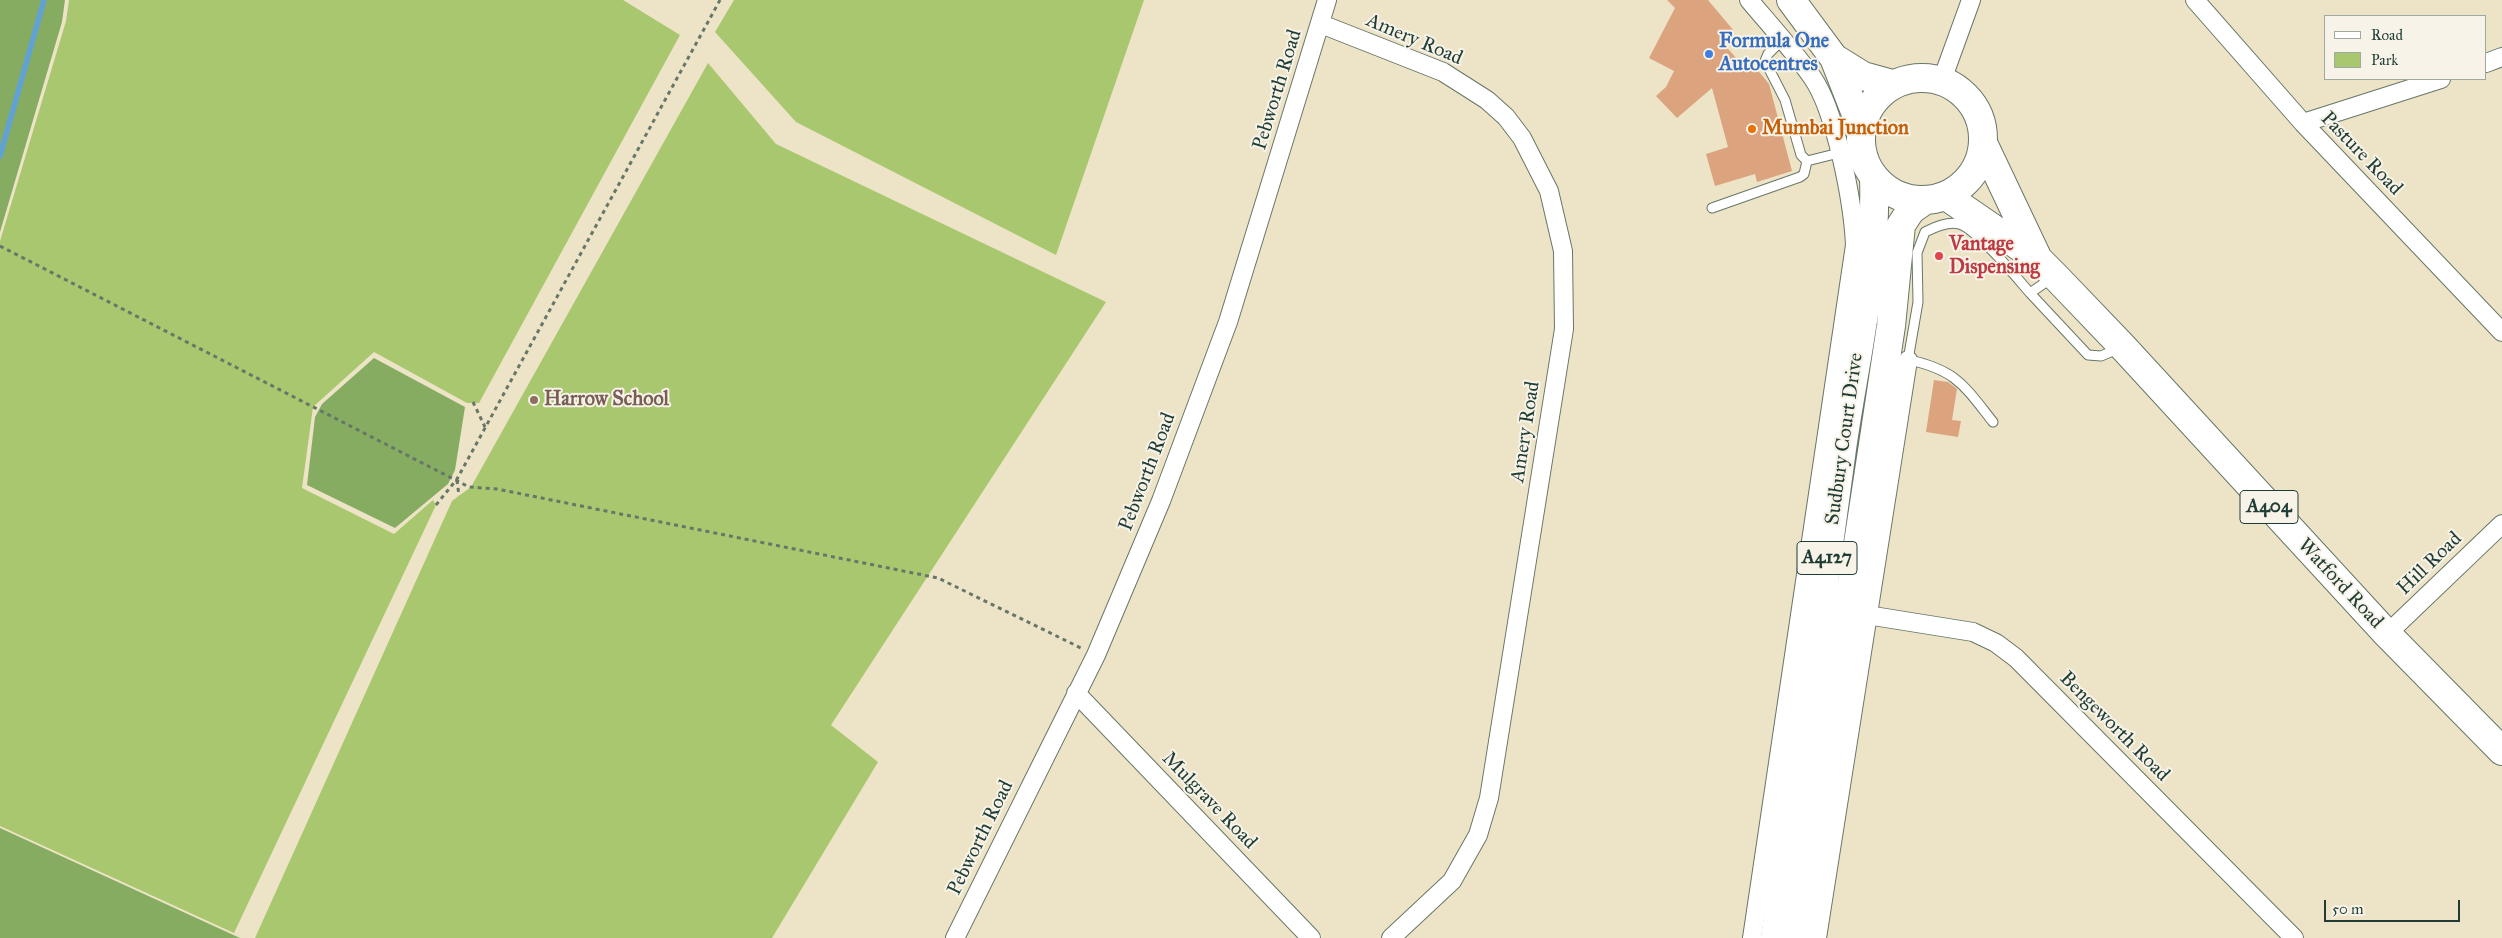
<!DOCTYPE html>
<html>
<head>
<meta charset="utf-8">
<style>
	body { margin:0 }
	#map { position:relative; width:2502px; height:938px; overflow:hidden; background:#ede4c7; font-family:"IM FELL Great Primer",serif }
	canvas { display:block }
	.legend { position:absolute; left:2324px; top:15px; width:162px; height:65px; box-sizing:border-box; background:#f7f3e8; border:1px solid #a1aaa0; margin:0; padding:6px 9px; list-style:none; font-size:15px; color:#1f3d34 }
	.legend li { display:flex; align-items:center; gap:10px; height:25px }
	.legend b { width:25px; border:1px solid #a1aaa0 }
	.scale { position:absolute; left:2324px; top:900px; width:136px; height:22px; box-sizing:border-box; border:2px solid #1f3d34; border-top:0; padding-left:6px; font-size:15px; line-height:18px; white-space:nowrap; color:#1f3d34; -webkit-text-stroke:4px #f7f3e8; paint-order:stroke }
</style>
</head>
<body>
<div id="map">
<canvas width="2502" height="938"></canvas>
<ul class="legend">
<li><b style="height:6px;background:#fff"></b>Road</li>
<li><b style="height:14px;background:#a9c76e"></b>Park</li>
</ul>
<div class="scale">50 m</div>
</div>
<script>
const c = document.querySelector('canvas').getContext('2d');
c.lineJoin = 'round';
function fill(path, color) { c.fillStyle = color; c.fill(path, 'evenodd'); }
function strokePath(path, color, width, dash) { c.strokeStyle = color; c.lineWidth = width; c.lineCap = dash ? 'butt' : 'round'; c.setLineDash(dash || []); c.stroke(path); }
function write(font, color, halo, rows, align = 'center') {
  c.font = font + ' "IM FELL Great Primer",serif'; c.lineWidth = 4; c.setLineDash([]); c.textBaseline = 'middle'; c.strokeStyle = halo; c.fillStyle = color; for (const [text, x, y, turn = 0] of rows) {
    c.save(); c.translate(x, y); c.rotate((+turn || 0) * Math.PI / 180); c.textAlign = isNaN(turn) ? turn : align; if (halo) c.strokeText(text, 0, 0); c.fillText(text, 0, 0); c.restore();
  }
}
const green = new Path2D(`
	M 69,0 L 623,0 L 680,35 L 479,403 L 467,403 L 374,352 L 313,407 L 302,488 L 394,534 L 433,500 L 436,505 L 234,933 L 0,826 L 0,241 L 66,21 Z
	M 734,0 L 1144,0 L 1056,255 L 796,122 L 715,32 Z
	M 708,63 L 776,144 L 1106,302 L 831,725 L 878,762 L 772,938 L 255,938 L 452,501 L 471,487 Z`);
const forest = new Path2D(`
	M 0,0 L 65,0 L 62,22 L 0,232 Z
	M 374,358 L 465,407 L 455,470 L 448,484 L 395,528 L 307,485 L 315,417 L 322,404 Z
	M 0,828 L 240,938 L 0,938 Z`);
const stream = new Path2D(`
	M 0,156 L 44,0`);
const building = new Path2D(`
	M 1667,0 L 1708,0 L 1734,31 L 1722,42 L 1746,69 L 1751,62 L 1769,84 L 1792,171 L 1757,182 L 1755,174 L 1715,186 L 1706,154 L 1728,147 L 1712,88 L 1677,118 L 1656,96 L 1666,87 L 1674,71 L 1649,58 L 1675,8 Z
	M 1934,380 L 1948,382 L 1957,389 L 1952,420 L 1961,421 L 1958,437 L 1926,432 Z`);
const path = new Path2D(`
	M 0,246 L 469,487 L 497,489 L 938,578 L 1081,648
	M 473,402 L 485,427
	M 457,480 L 459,496
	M 436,505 L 457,479 L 720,0`);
const service = new Path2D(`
	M 1782,40 L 1768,54 L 1765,61 L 1785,100 L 1801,155 L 1807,161 L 1839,153
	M 1712,208 L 1800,177 L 1804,174 L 1807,161
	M 2030,293 L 2088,355 L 2101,356 L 2120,348
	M 1906,359 C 1956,370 1963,384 1993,422
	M 1908,360 L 1918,302 L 1917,253 L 1925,232 C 1935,227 1948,221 1959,224 C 1977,229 2016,277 2030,293 L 2052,278`);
const minor = new Path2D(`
	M 1749,0 C 1770,25 1793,50 1812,77 C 1836,111 1853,203 1855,245 L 1752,938
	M 2195,0 L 2303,123 L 2502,332
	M 1321,24 L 1443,72 L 1487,100 L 1506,117 L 1522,138 L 1549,191 L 1563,251 L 1564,329 L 1489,798 L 1478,835 L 1452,881 L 1391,938
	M 2486,63 L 2502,57
	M 1942,80 L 1971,0
	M 2303,123 L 2441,79
	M 1867,615 L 1973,632 L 1996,643 L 2016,658 L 2294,938
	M 2387,634 L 2502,524
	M 1076,693 L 1311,938
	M 955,938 L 1096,655 L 1161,501 L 1228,322 L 1327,0
	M 1817,938 L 1908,360`);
const primary = new Path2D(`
	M 1791,0 L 1834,58 L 1861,127
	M 1834,58 L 1863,76 L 1892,84
	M1861 139a61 61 0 1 1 122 0a61 61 0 1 1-122 0Z
	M 1983,143 L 2038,259
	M 1946,196 L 2039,260 L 2055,276 L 2123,347 L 2387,634 L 2502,751
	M 1775,938 C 1798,775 1820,612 1842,449 C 1855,359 1877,270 1874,178
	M 1798,938 L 1891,326 L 1901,225 L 1911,210 L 1924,201`);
const markers = [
	[1709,54,5,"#3f7fe0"],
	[1752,129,5,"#e8710a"],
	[1939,256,5,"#e0444e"],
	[534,400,5,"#8d6e63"]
];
const shields = [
	[2269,507,58],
	[1827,558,60]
];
const shieldNames = [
	["A404",2269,507],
	["A4127",1827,558]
];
const streetNames = [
	["Amery Road",1414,40,23],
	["Pebworth Road",1278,90,-73],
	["Pasture Road",2361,154,46],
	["Amery Road",1526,432,-81],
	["Sudbury Court Drive",1845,439,-82],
	["Pebworth Road",1148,472,-69],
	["Hill Road",2430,564,-44],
	["Watford Road",2340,584,47],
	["Bengeworth Road",2114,727,45],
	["Mulgrave Road",1209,801,46],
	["Pebworth Road",981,838,-64]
];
const shopNames = [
	["Formula One",1719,42],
	["Autocentres",1719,65]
];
const foodNames = [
	["Mumbai Junction",1762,129]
];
const healthNames = [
	["Vantage",1949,245],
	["Dispensing",1949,268]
];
const educationNames = [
	["Harrow School",544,400]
];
fill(green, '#a9c76e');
fill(forest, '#86ac61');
strokePath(stream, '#61a2d4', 5.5);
fill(building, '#dca47e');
strokePath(service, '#677767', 11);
strokePath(minor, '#677767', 20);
strokePath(primary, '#677767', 30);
strokePath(path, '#677767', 3, [4, 4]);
strokePath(service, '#fff', 9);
strokePath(minor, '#fff', 18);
strokePath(primary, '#fff', 28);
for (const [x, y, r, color] of markers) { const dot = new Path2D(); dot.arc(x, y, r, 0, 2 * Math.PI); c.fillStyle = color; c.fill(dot); strokePath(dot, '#f7f3e8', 2); }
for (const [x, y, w] of shields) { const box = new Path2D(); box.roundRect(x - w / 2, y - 16.5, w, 33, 4); c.fillStyle = '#f7f3e8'; c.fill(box); strokePath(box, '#1f3d34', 1); }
write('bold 19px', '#1f3d34', null, shieldNames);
write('20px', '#1f3d34', '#f7f3e8', streetNames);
write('bold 20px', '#366cbe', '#f7f3e8', shopNames, 'left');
write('bold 20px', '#c56008', '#f7f3e8', foodNames, 'left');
write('bold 20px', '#be3a42', '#f7f3e8', healthNames, 'left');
write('bold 20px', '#785e54', '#f7f3e8', educationNames, 'left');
</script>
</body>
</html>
